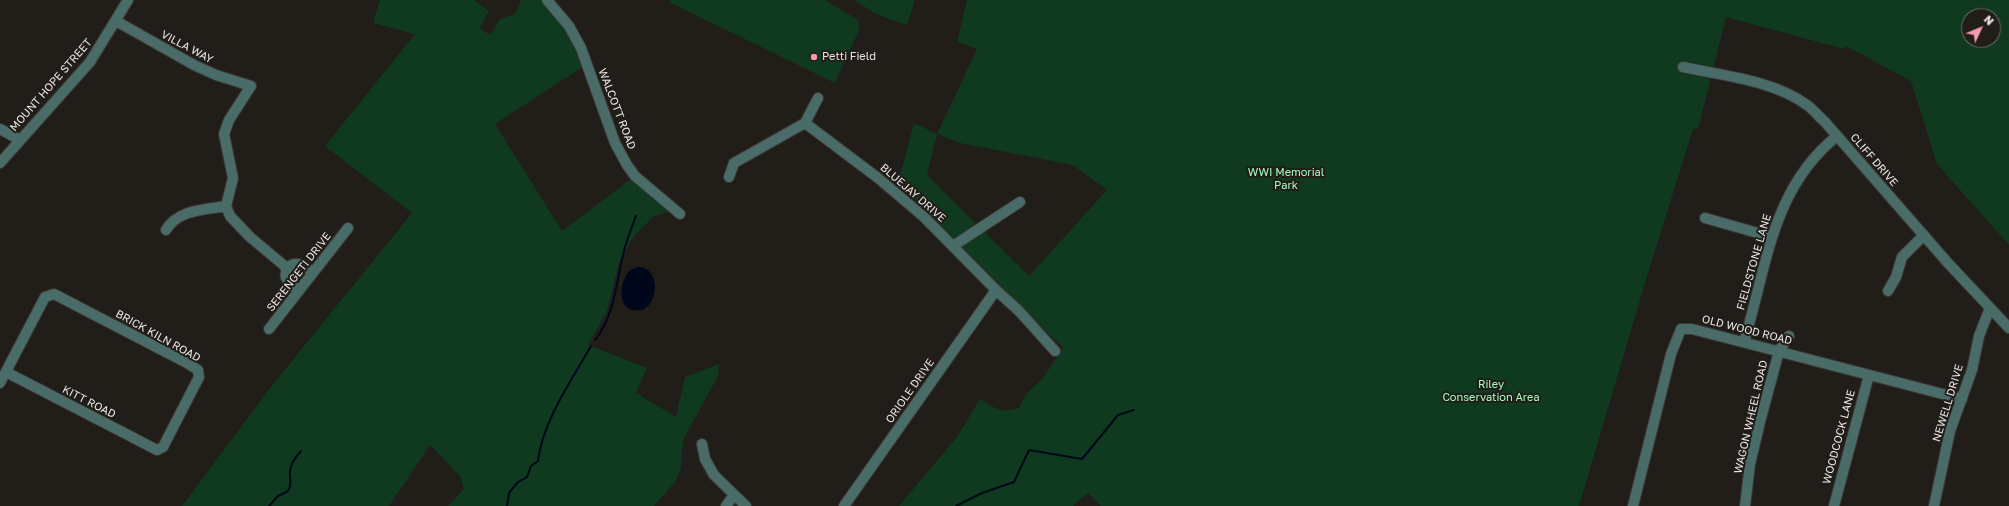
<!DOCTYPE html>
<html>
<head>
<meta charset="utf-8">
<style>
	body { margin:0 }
	#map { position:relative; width:2009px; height:506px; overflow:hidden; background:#211d19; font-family:"Golos Text",sans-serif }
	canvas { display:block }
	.north { position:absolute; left:1961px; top:8px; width:40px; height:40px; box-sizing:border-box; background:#211d19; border:1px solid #706d69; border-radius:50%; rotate:46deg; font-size:11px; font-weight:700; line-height:16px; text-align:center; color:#e7e4e2 }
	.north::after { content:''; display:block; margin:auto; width:14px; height:18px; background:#f39aac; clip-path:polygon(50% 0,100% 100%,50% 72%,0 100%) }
</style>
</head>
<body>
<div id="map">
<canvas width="2009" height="506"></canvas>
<div class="north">N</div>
</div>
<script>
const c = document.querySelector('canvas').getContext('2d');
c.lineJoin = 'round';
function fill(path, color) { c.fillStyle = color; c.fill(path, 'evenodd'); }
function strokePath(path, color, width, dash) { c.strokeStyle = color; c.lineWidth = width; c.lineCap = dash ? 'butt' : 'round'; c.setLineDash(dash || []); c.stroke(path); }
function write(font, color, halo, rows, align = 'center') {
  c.font = font + ' "Golos Text",sans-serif'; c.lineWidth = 4; c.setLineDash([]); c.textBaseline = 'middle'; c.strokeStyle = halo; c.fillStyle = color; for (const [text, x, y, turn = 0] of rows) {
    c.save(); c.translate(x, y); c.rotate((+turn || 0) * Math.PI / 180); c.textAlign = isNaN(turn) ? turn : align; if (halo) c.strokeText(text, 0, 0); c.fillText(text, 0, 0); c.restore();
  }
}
const green = new Path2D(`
	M 380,0 L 474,0 L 489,11 L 480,28 L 490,35 L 500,19 L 515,14 L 521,0 L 541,0 C 562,22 573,38 584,66 L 495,124 L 562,231 L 631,179 L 668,212 L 654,216 L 634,236 L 619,262 L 607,311 L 588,345 L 647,368 L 636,393 L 676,417 L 685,377 L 719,364 L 718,376 L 683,440 L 681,469 L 675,482 L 654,506 L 448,506 L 464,489 L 460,476 L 430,445 L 389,506 L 182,506 L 274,383 L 412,213 L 325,146 L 415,34 L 373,23 Z
	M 670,0 L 825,0 L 858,20 L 859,30 L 835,83 L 669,2 Z
	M 854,0 L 915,0 L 907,25 L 876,14 Z
	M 967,0 L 2009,0 L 2009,245 L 1937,164 L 1911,81 L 1846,46 L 1844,49 L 1726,17 L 1698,129 L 1693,129 L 1648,273 L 1579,506 L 1101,506 L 1088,493 L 1073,506 L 899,506 L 957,437 L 980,399 C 995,408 1001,414 1019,408 L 1026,394 L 1043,378 L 1063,348 L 898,183 L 914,123 L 937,134 L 977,49 L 957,42 ZM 1969,16 L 1993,16 L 1993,40 L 1969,40 ZM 937,134 L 960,143 L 1073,165 L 1107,190 L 1029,276 L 927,175 Z`);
const water = new Path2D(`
	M 638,267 C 665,267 658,320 630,309 C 617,304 621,280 629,271 C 631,269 635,268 638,267 Z`);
const stream = new Path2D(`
	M 595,340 C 615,315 616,282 624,251 C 627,239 632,227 636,216
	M 269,506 L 278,496 L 288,491 C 292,485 290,482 290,475 C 289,465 295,458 301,451
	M 507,506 L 509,493 L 518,482 L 527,477 L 531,466 L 538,461 C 542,423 572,379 591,346
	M 956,506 L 982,493 L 1014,482 L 1029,450 L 1082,459 L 1118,415 L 1134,410`);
const minor = new Path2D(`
	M 547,0 L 569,26 L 581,48 L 615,143 L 627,165 L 635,176 L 680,214
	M 116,21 L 194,65 L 216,75 L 251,86 L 229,120 L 224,134 L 233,178 L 226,206 L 230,216 L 250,237 L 287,268
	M 1683,67 C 1724,76 1773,80 1807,105 C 1814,110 1819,117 1825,122 L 1947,262 L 2009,328
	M 805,123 L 878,178 L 924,217 L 996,290 L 1019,311 L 1055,351
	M 0,129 L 20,140
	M 0,163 L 90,62 L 128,0
	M 729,177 L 734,163 L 805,123 L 818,98
	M 1705,218 L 1772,237
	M 166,230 C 178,209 205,210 226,206
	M 953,246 L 1020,202
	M 299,291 C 290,284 281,278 288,267 C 298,260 305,266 313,273
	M 1888,291 L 1896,277 L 1902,257 L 1924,235
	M 269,329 L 348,228
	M 1744,342 C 1767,267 1771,189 1837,136
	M 0,383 L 45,297 L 54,294 L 187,363 L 198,370 L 199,377 L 163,447 L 157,450 L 6,372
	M 702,444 L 705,459 L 714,475 L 746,506
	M 726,506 L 734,495
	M 844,506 L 996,290
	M 1633,506 L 1671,354 L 1681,329 L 1692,329 L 1962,399
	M 1745,506 L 1750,464 L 1760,422 L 1779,351 L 1789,336
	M 1834,506 L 1869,375
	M 1934,506 L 1950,431 L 1972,370 L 1979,336 L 1990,308`);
const markers = [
	[814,57,4,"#f39aac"]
];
const streetNames = [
	["VILLA WAY",187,47,28],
	["MOUNT HOPE STREET",51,85,-49],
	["WALCOTT ROAD",617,109,69],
	["CLIFF DRIVE",1874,160,49],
	["BLUEJAY DRIVE",913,193,41],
	["FIELDSTONE LANE",1754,262,-74],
	["SERENGETI DRIVE",299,272,-52],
	["OLD WOOD ROAD",1747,330,14],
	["BRICK KILN ROAD",158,336,29],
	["ORIOLE DRIVE",910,391,-55],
	["KITT ROAD",89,402,27],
	["NEWELL DRIVE",1948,403,-73],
	["WAGON WHEEL ROAD",1751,417,-77],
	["WOODCOCK LANE",1839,437,-75]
];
const poiNames = [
	["Petti Field",822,57]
];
const parkNames = [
	["WWI Memorial",1286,173],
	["Park",1286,186],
	["Riley",1491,385],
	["Conservation Area",1491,398]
];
fill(green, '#0f3a20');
fill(water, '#00071a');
strokePath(stream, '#00071a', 2);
strokePath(minor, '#3d3935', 12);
strokePath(minor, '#496c69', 10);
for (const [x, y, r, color] of markers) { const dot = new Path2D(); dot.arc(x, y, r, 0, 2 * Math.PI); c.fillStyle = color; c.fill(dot); strokePath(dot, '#211d19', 1.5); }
write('11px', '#e7e4e2', '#211d19', streetNames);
write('11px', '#e7e4e2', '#211d19', poiNames, 'left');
write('11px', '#a5fcbf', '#211d19', parkNames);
</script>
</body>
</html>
